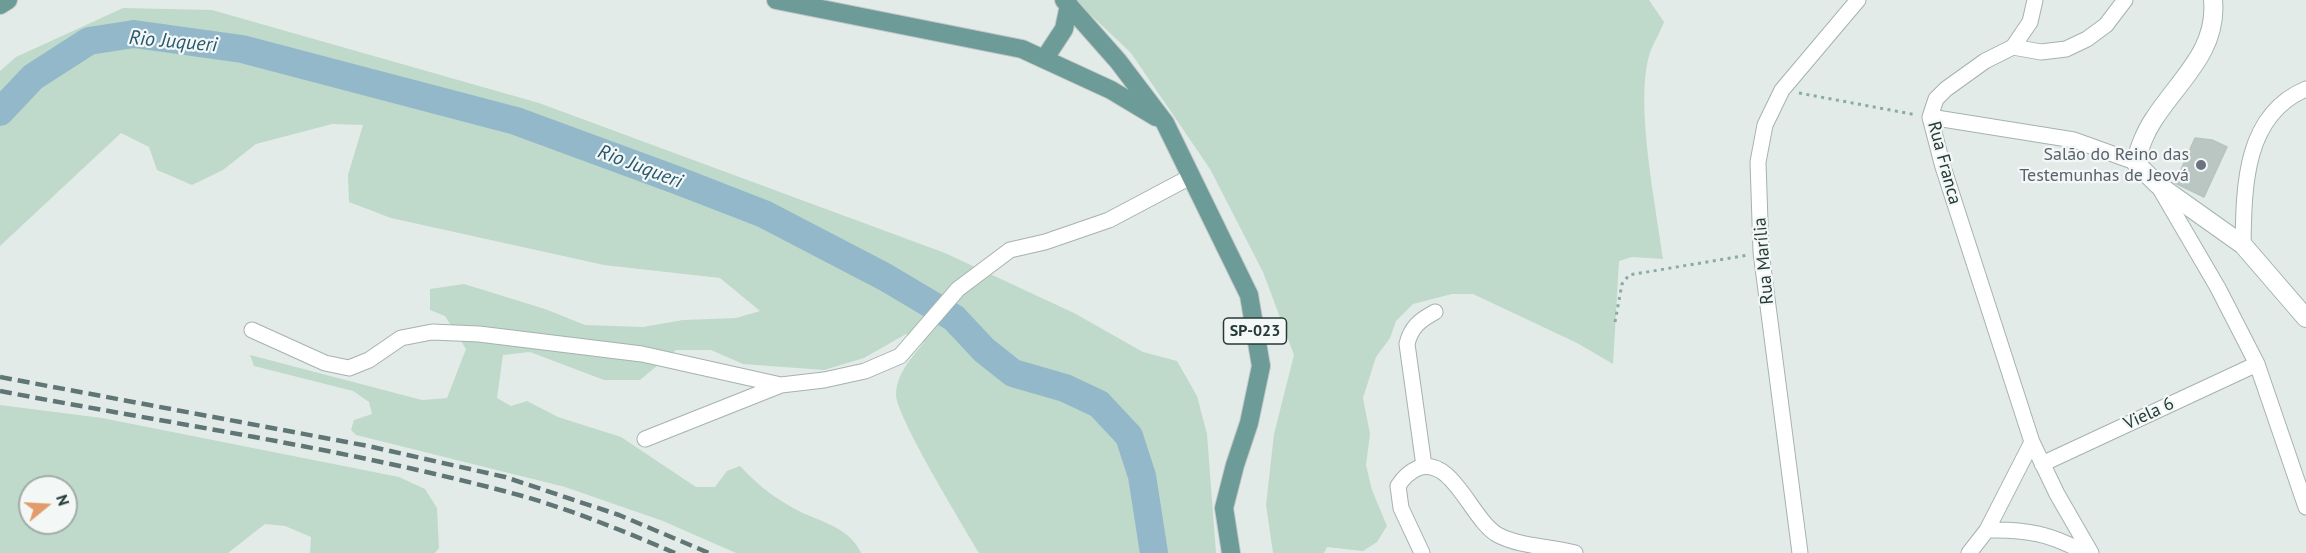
<!DOCTYPE html>
<html>
<head>
<meta charset="utf-8">
<style>
	body { margin:0 }
	#map { position:relative; width:2306px; height:553px; overflow:hidden; background:#e3ebe9; font-family:"PT Sans",sans-serif }
	canvas { display:block }
	.north { position:absolute; left:18px; top:475px; width:60px; height:60px; box-sizing:border-box; background:#f3f8f6; border:2px solid #a1acaa; border-radius:50%; rotate:72deg; font-size:16px; font-weight:700; line-height:24px; text-align:center; color:#253a38 }
	.north::after { content:''; display:block; margin:auto; width:21px; height:27px; background:#e29c6b; clip-path:polygon(50% 0,100% 100%,50% 72%,0 100%) }
</style>
</head>
<body>
<div id="map">
<canvas width="2306" height="553"></canvas>
<div class="north">N</div>
</div>
<script>
const c = document.querySelector('canvas').getContext('2d');
c.lineJoin = 'round';
function fill(path, color) { c.fillStyle = color; c.fill(path, 'evenodd'); }
function strokePath(path, color, width, dash) { c.strokeStyle = color; c.lineWidth = width; c.lineCap = dash ? 'butt' : 'round'; c.setLineDash(dash || []); c.stroke(path); }
function write(font, color, halo, rows, align = 'center') {
  c.font = font + ' "PT Sans",sans-serif'; c.lineWidth = 4.5; c.setLineDash([]); c.textBaseline = 'middle'; c.strokeStyle = halo; c.fillStyle = color; for (const [text, x, y, turn = 0] of rows) {
    c.save(); c.translate(x, y); c.rotate((+turn || 0) * Math.PI / 180); c.textAlign = isNaN(turn) ? turn : align; if (halo) c.strokeText(text, 0, 0); c.fillText(text, 0, 0); c.restore();
  }
}
const green = new Path2D(`
	M 1075,0 L 1649,0 L 1664,22 C 1660,33 1652,45 1649,56 C 1635,106 1656,205 1663,259 L 1632,257 L 1619,261 L 1613,364 L 1577,343 L 1473,294 L 1452,294 L 1413,304 L 1396,321 L 1390,338 L 1376,357 L 1363,398 L 1370,434 L 1366,465 L 1372,490 L 1387,526 L 1377,542 L 1363,551 L 1327,547 L 1324,553 L 1273,553 L 1266,505 L 1274,434 L 1294,355 L 1263,272 L 1210,169 L 1131,53 Z
	M 123,8 L 212,10 L 539,103 L 945,253 L 1074,313 L 1143,352 L 1177,361 L 1197,396 L 1207,434 L 1216,553 L 979,553 C 964,527 895,415 896,394 C 897,372 912,358 924,342 L 906,334 L 864,358 L 824,370 L 743,364 L 711,350 L 676,350 L 640,380 L 604,380 L 530,352 L 503,355 L 497,398 L 511,406 L 527,401 L 558,417 L 621,437 L 696,487 L 715,487 L 727,471 L 740,466 C 754,481 770,495 788,505 C 813,521 848,524 861,553 L 736,553 L 663,521 L 565,487 L 356,435 L 351,430 L 354,420 L 372,414 L 369,402 L 353,391 L 254,366 L 250,355 L 422,400 L 447,398 L 466,349 L 445,316 L 430,310 L 430,289 L 464,284 L 545,309 L 585,325 L 643,327 L 683,320 L 736,318 L 760,311 L 720,278 L 604,265 L 391,218 L 349,202 L 348,175 L 363,125 L 332,124 L 256,144 L 223,170 L 192,185 L 157,170 L 149,147 L 121,133 L 0,246 L 0,71 L 16,57 Z
	M 0,405 L 102,418 L 399,477 L 425,489 L 437,508 L 439,548 L 435,553 L 310,553 L 311,537 L 285,526 L 265,524 L 228,553 L 0,553 ZM 30,487 L 66,487 L 66,523 L 30,523 Z`);
const river = new Path2D(`
	M 0,112 L 33,77 L 89,41 L 134,34 L 242,49 L 516,121 L 679,181 L 764,214 L 885,277 L 954,318 L 984,350 L 1013,373 L 1065,388 L 1099,404 L 1129,436 L 1142,476 L 1154,553`);
const building = new Path2D(`
	M 2195,138 L 2212,140 L 2227,147 L 2204,197 L 2175,183 Z`);
const path = new Path2D(`
	M 1799,93 L 1917,115
	M 1615,322 L 1622,284 L 1629,275 L 1748,255`);
const street = new Path2D(`
	M 2013,47 L 2030,22 L 2035,0
	M 1930,117 L 2074,140 L 2135,162
	M 2159,187 L 2218,288 L 2257,364 L 2306,507
	M 2243,245 C 2244,187 2244,115 2306,89
	M 252,330 L 325,363 L 349,368 L 369,360 L 401,338 L 432,332 L 479,334 L 642,354 L 781,385 L 824,380 L 865,371 L 900,356 L 958,289 L 1010,250 L 1045,242 L 1109,220 L 1192,176
	M 645,439 L 781,385
	M 2042,464 L 2257,364
	M 1424,466 L 1407,344 C 1411,327 1420,320 1435,312
	M 1987,530 L 2032,442
	M 1422,553 L 1401,508 L 1398,486 C 1403,478 1409,472 1418,468 C 1452,455 1472,521 1498,535 C 1521,547 1550,546 1575,553
	M 1800,553 L 1761,252 L 1758,162 L 1765,125 L 1782,90 L 1858,0
	M 1969,553 L 1987,530 C 2028,529 2050,534 2086,553
	M 2091,553 L 2057,494 L 2032,442 L 1943,167 L 1930,117 L 1936,99 L 1946,89 L 1985,61 L 2013,47 L 2041,52 L 2066,49 L 2087,39 L 2106,25 L 2125,0`);
const secondary = new Path2D(`
	M 2213,0 C 2218,51 2178,81 2154,119 C 2145,132 2140,147 2135,162 L 2157,184 L 2243,245 L 2306,318`);
const primary = new Path2D(`
	M 776,0 L 1022,49 L 1111,90 L 1156,117
	M 1064,0 L 1118,61 L 1165,123 L 1249,295 L 1261,366 L 1249,423 L 1235,465 L 1224,508 L 1231,553
	M 0,5 L 8,0
	M 1045,58 L 1064,29 L 1069,5`);
const rail = new Path2D(`
	M 0,377 L 368,446 L 505,477 L 619,515 L 709,553
	M 0,391 C 166,423 336,447 500,490 C 560,505 619,529 675,553`);
const markers = [
	[2201,165,6,"#6b7280"]
];
const shields = [
	[1255,331,63]
];
const shieldNames = [
	["SP-023",1255,331]
];
const worshipNames = [
	["Salão do Reino das",2189,155],
	["Testemunhas de Jeová",2189,176]
];
const streetNames = [
	["Rua Franca",1944,163,75],
	["Rua Marília",1764,261,-95],
	["Viela 6",2149,414,-25]
];
const waterNames = [
	["Rio Juqueri",173,42,5],
	["Rio Juqueri",640,167,21]
];
fill(green, '#bfdaca');
strokePath(river, '#92b8ca', 28);
fill(building, '#b9c6c2');
strokePath(building, '#b6c4c1', 1.5);
strokePath(street, '#a6b2b0', 17);
strokePath(secondary, '#a3b6b2', 20);
strokePath(primary, '#c2c8c7', 20);
strokePath(path, '#87aba6', 3, [3, 4.5]);
strokePath(street, '#fff', 15);
strokePath(secondary, '#fff', 18);
strokePath(primary, '#6d9b97', 18);
strokePath(rail, '#607674', 4.5, [12, 6]);
for (const [x, y, r, color] of markers) { const dot = new Path2D(); dot.arc(x, y, r, 0, 2 * Math.PI); c.fillStyle = color; c.fill(dot); strokePath(dot, '#f3f8f6', 2); }
for (const [x, y, w] of shields) { const box = new Path2D(); box.roundRect(x - w / 2, y - 13, w, 26, 4.5); c.fillStyle = '#f3f8f6'; c.fill(box); strokePath(box, '#253a38', 1.5); }
write('bold 16px', '#253a38', null, shieldNames);
write('18px', '#5b616d', '#f3f8f6', worshipNames, 'right');
write('18px', '#253a38', '#f3f8f6', streetNames);
write('italic 20px', '#26576f', '#f3f8f6', waterNames);
</script>
</body>
</html>
